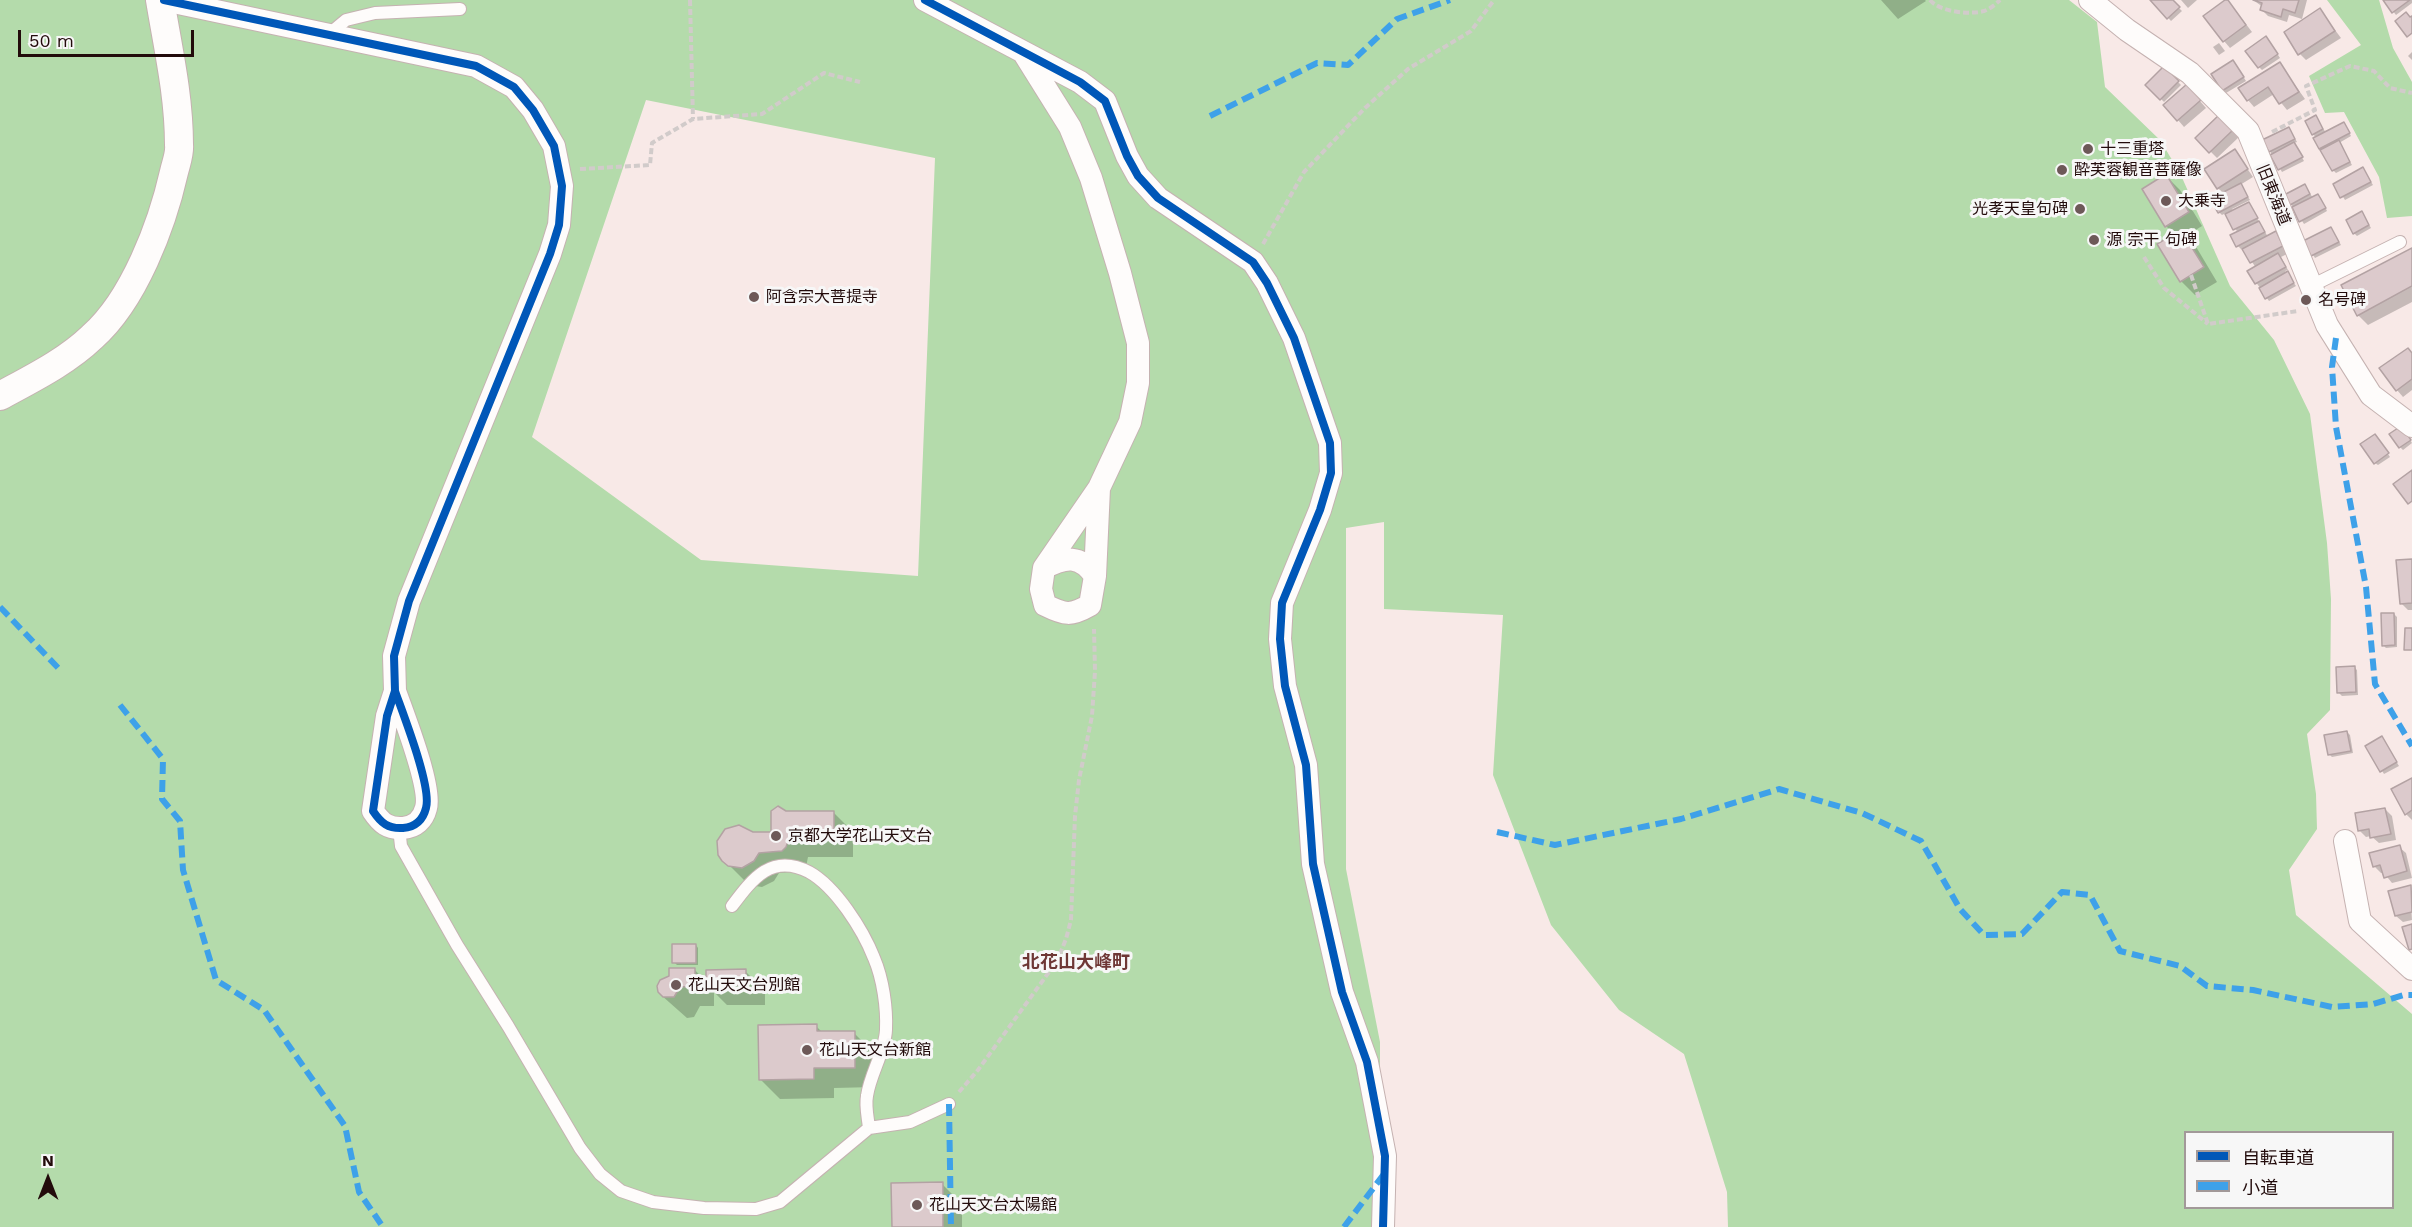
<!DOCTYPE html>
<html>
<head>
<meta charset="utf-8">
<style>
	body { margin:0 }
	#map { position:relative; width:2412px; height:1227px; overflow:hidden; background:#f8e9e7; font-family:"Work Sans","Noto Sans JP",sans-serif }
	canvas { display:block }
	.legend { position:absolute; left:2184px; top:1131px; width:210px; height:78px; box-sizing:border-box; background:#f7f7f7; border:2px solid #a29999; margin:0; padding:8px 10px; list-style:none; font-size:18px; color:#220b0b }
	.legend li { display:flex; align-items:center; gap:12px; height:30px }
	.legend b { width:30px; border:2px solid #a29999 }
	.north { position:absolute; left:18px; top:1149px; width:60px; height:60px; -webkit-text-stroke:4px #f7f7f7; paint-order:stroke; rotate:0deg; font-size:16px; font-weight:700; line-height:24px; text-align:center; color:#220b0b }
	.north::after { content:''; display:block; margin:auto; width:21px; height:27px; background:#220b0b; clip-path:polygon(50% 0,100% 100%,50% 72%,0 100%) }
	.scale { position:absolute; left:18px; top:30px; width:176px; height:27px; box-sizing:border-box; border:3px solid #220b0b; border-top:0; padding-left:8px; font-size:18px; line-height:21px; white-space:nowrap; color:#220b0b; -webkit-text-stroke:4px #f7f7f7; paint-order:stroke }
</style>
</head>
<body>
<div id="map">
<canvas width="2412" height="1227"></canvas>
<ul class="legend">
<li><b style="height:8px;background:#0057b8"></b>自転車道</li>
<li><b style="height:8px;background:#3ea1e9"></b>小道</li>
</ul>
<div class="north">N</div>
<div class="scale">50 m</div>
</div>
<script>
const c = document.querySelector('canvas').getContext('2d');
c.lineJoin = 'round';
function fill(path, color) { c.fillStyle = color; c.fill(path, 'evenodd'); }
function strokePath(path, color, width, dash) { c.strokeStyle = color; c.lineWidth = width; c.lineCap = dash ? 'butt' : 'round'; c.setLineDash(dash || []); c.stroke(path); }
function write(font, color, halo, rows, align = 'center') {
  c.font = font + ' "Work Sans","Noto Sans JP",sans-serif'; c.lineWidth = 6; c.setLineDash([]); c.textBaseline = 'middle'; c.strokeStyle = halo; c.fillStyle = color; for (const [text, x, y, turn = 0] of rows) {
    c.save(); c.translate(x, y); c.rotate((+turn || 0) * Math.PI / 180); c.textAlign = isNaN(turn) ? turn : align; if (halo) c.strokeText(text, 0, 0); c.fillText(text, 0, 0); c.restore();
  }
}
const forest = new Path2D(`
	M 0,0 L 2069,0 L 2097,22 L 2105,87 L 2160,140 L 2180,173 L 2230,286 L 2274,340 L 2310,414 L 2327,543 L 2331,599 L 2330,710 L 2307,734 L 2316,794 L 2317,829 L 2289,870 L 2296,915 L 2412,1014 L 2412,1227 L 1728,1227 L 1727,1192 L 1684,1054 L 1619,1010 L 1551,925 L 1493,775 L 1503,615 L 1384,609 L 1384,522 L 1346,528 L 1346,869 L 1380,1042 L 1380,1227 L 0,1227 ZM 646,100 L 935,158 L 918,576 L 701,560 L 532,437 ZM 2186,1132 L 2392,1132 L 2392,1208 L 2186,1208 Z
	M 2327,0 L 2379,0 L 2393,48 L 2412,82 L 2412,216 L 2387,218 L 2379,177 L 2344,112 L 2325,113 L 2309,76 L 2361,45 Z`);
const shadow = new Path2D(`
	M 1881,0 L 1925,0 L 1926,1 L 1898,19 Z
	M 2152,0 L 2171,0 L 2182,11 L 2171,21 Z
	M 2181,0 L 2197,0 L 2188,8 Z
	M 2253,0 L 2307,0 L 2302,19 L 2289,15 L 2287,22 L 2268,16 L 2262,10 L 2263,7 Z
	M 2412,0 L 2412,3 L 2396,15 L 2385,1 Z
	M 2233,7 L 2252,32 L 2230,48 L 2224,41 Z
	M 2320,10 L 2341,38 L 2306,60 L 2300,54 Z
	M 2269,41 L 2280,58 L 2262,70 L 2259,67 Z
	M 2219,43 L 2225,51 L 2219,55 L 2213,47 Z
	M 2412,52 L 2412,60 L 2408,56 Z
	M 2280,64 L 2305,99 L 2287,110 L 2274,94 L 2254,107 L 2248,100 Z
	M 2236,65 L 2246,81 L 2226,93 L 2223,90 Z
	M 2164,68 L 2181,85 L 2164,102 L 2147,85 Z
	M 2193,93 L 2206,108 L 2184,127 L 2178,120 Z
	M 2220,116 L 2239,137 L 2217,158 L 2197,138 Z
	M 2316,117 L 2326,133 L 2346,127 L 2351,136 L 2339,143 L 2352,165 L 2336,173 L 2333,170 L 2307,122 Z
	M 2291,131 L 2297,142 L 2294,143 L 2304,161 L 2282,172 L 2270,151 Z
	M 2235,151 L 2253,177 L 2240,185 L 2250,200 L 2232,209 L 2234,212 L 2249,204 L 2268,237 L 2276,233 L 2289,253 L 2281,257 L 2288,270 L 2285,271 L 2296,286 L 2269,301 L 2249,272 L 2256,268 L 2243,248 L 2241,249 L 2238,246 L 2232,236 L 2238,233 L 2226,213 L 2222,215 L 2219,212 L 2224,194 L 2218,188 Z
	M 2363,169 L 2373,185 L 2345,200 L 2335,184 Z
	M 2166,176 L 2180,190 L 2202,226 L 2186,236 L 2195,245 L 2217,282 L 2195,295 L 2181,281 L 2159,245 L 2175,235 L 2166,226 Z
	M 2305,186 L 2313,198 L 2318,195 L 2321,198 L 2327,211 L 2304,224 L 2291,204 Z
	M 2364,216 L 2371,228 L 2357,236 L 2354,233 Z
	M 2331,228 L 2341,245 L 2315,258 L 2305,242 Z
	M 2412,249 L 2412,302 L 2368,325 L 2358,315 Z
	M 2412,354 L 2412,390 L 2403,397 L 2397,390 Z
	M 2404,430 L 2412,443 L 2403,450 L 2400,447 Z
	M 2377,438 L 2390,457 L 2378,465 L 2375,463 Z
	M 2412,561 L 2412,610 L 2408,610 L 2401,603 Z
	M 2394,614 L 2397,617 L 2397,647 L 2386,648 L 2383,645 Z
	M 2354,667 L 2357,670 L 2358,695 L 2342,696 L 2339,693 Z
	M 2347,732 L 2350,735 L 2353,753 L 2332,757 L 2329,754 Z
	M 2384,741 L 2399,766 L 2384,774 L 2367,746 Z
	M 2412,779 L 2412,820 L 2406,814 Z
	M 2385,809 L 2392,816 L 2396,840 L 2379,843 L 2371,836 L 2366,837 L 2359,830 Z
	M 786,812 L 833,812 L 853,832 L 853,857 L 808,857 L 806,867 L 802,871 L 779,873 L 774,881 L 762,887 L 749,885 L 729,865 L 753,833 L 772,833 Z
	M 2399,847 L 2406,853 L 2412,878 L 2392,883 L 2384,873 L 2381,873 L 2375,867 L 2371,854 Z
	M 2410,887 L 2412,920 L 2403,922 L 2396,916 Z
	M 696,945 L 698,948 L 698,965 L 677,965 L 674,962 Z
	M 694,969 L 707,983 L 745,971 L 765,991 L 765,1005 L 727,1005 L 714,992 L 714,1006 L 700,1006 L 694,1017 L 687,1018 L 661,995 Z
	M 816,1026 L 823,1033 L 854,1033 L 874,1053 L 875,1087 L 834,1088 L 834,1098 L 780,1099 L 760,1079 Z
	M 942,1184 L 962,1204 L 962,1227 L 893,1227 Z`);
const building = new Path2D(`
	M 2150,0 L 2173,0 L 2180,7 L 2167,19 Z
	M 2225,0 L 2228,0 L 2246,25 L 2223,42 L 2203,16 Z
	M 2253,0 L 2299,0 L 2295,13 L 2283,9 L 2281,17 L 2260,10 L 2262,3 Z
	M 2383,0 L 2410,0 L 2392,13 Z
	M 2320,8 L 2335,31 L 2298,55 L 2284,32 Z
	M 2406,12 L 2410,17 L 2412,16 L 2412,33 L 2407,37 L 2395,21 Z
	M 2266,36 L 2278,54 L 2258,68 L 2245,51 Z
	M 2233,60 L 2244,77 L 2222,91 L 2211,74 Z
	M 2280,62 L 2299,92 L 2279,104 L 2268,87 L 2247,101 L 2238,88 Z
	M 2164,66 L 2179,81 L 2160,100 L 2145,85 Z
	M 2187,84 L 2201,100 L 2177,121 L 2163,105 Z
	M 2220,114 L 2234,129 L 2209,153 L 2195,138 Z
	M 2316,115 L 2323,129 L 2312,135 L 2305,121 Z
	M 2344,122 L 2350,133 L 2319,149 L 2313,138 Z
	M 2289,127 L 2295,139 L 2269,152 L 2262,140 Z
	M 2339,140 L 2350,162 L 2332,171 L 2320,150 Z
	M 2294,142 L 2303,157 L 2278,170 L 2270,155 Z
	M 2235,149 L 2248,169 L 2217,189 L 2204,169 Z
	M 2363,167 L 2371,182 L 2340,198 L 2333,184 Z
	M 2166,174 L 2189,212 L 2165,227 L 2142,189 Z
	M 2241,183 L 2248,197 L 2218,213 L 2210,199 Z
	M 2305,184 L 2310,194 L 2290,205 L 2284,195 Z
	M 2318,194 L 2326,208 L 2299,222 L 2292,207 Z
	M 2249,202 L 2258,218 L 2233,230 L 2225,214 Z
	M 2362,211 L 2369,225 L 2353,234 L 2346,220 Z
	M 2259,221 L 2265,232 L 2236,247 L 2230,235 Z
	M 2331,227 L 2339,242 L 2311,256 L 2303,241 Z
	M 2181,230 L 2204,267 L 2180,282 L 2157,244 Z
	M 2276,231 L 2283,246 L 2250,263 L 2242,249 Z
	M 2412,248 L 2412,286 L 2357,316 L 2341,285 Z
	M 2278,253 L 2286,267 L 2255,284 L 2247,271 Z
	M 2288,271 L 2294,283 L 2265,299 L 2259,288 Z
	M 2408,348 L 2412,353 L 2412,379 L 2396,391 L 2379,368 Z
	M 2401,426 L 2411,440 L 2399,448 L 2389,434 Z
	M 2375,434 L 2389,453 L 2374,464 L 2360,444 Z
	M 2412,470 L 2412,501 L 2408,504 L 2393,484 Z
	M 2412,559 L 2412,603 L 2400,604 L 2396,560 Z
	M 2381,613 L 2394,613 L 2395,645 L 2382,646 Z
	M 2405,628 L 2412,628 L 2412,650 L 2404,650 Z
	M 2355,666 L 2356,692 L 2337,693 L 2336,667 Z
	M 2347,731 L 2351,751 L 2328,755 L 2324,735 Z
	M 2382,736 L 2397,762 L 2380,772 L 2365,746 Z
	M 2412,778 L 2412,810 L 2405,815 L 2391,789 Z
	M 778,806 L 786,811 L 834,811 L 834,838 L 789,838 L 786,847 L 782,851 L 759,853 L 754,861 L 742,868 L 728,866 L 722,861 L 718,855 L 717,841 L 725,829 L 739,825 L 753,832 L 771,832 L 771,811 Z
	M 2385,808 L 2391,834 L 2370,838 L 2369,829 L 2358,831 L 2355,813 Z
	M 2400,845 L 2407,871 L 2384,878 L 2380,865 L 2373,867 L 2369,853 Z
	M 2411,885 L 2412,912 L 2395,916 L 2388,891 Z
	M 2412,924 L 2412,949 L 2409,950 L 2402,927 Z
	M 672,944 L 696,944 L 696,963 L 672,963 Z
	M 669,968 L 695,968 L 695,986 L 680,987 L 674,997 L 663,997 L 658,992 L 657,986 L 660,980 L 669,976 Z
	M 746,969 L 746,985 L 706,986 L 706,970 Z
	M 817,1024 L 817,1031 L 855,1031 L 855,1068 L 814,1068 L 814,1079 L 759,1080 L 758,1025 Z
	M 943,1182 L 943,1227 L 892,1227 L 891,1183 Z`);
const path = new Path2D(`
	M 690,0 L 693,119
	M 1930,0 C 1940,12 1969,15 1984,11 C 1990,9 1996,4 2000,0
	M 2272,132 L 2315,110 L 2306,86 L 2350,66 L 2374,71 L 2390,88 L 2412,93
	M 580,169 L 650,165 L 652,143 L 693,119 L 762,114 L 824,73 L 860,82
	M 1263,244 L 1304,172 L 1365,108 L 1408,69 L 1471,31 L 1494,0
	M 2144,257 L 2164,288 L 2208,324
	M 2191,275 L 2208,324 L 2298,311
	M 959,1092 L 978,1070 L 1057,961 L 1066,939 L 1071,920 L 1075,816 L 1079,780 L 1092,716 L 1095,671 L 1094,629`);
const service = new Path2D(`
	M 328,35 L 346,20 L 375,13 L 460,9
	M 2311,286 L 2400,242
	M 399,828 L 401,846 L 457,945 L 508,1026 L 580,1148 L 600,1174 L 621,1191 L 653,1202 L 704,1208 L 756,1209 L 780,1202 L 869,1128 L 910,1122 L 949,1104
	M 732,906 C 753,878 772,853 809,872 C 836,887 863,930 874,958 C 883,979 887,1008 886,1030 C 885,1052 870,1074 867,1096 C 865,1106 868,1118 869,1128`);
const minor = new Path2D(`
	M 164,0 L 476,66 L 514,87 L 533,110 L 554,146 L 562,186 L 559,225 L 550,254 L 409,601 L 394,656 L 395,691 L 387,716 L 373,811 C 381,823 388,829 403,828 C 415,827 423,820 426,808 C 432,787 403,714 395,691
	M 925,0 L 1080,82 L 1105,101 L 1127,156 L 1138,176 L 1158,198 L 1253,262 L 1267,283 L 1294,338 L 1330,443 L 1331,473 L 1320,510 L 1282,603 L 1280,639 L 1285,686 L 1306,765 L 1313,864 L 1342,992 L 1367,1062 L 1385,1156 L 1383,1227
	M 2090,0 L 2127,30 L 2190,73 L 2248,131 L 2327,325 L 2371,395 L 2412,426
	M 1025,55 L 1070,127 L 1091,178 L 1120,273 L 1138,343 L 1138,383 L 1130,422 L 1099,488 L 1044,568 L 1041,589 L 1045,605 C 1065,615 1071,616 1090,605 L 1095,576 L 1099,488
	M 1044,568 C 1065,557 1080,554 1095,576
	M 2345,841 L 2360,921 L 2412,969`);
const tertiary = new Path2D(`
	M 0,396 C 31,379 66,362 92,337 C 134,300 162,225 174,172 C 176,163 180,154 179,145 C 179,96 168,48 160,0`);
const quiet = new Path2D(`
	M 1210,116 L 1317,63 L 1348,65 L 1397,19 L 1450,0
	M 2336,338 L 2332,367 L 2336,427 L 2366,587 L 2375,684 L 2412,746
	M 0,607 L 62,672
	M 120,705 L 163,759 L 162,799 L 180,821 L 183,870 L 216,980 L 264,1010 L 345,1126 L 359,1192 L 383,1227
	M 1497,832 L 1555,845 L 1681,819 L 1779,789 L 1862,813 L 1921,841 L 1960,909 L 1984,935 L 2022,934 L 2062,892 L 2090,895 L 2120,951 L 2180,966 L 2207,986 L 2253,990 L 2332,1007 L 2373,1004 L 2404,995 L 2412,995
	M 949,1104 L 951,1227
	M 1344,1227 L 1384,1174`);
const cycleway = new Path2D(`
	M 164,0 L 476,66 L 514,87 L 533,110 L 554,146 L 562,186 L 559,225 L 550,254 L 409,601 L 394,656 L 395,691 L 387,716 L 373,811 C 381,823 388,829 403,828 C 415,827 423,820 426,808 C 432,787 403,714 395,691
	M 925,0 L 1080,82 L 1105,101 L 1127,156 L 1138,176 L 1158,198 L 1253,262 L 1267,283 L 1294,338 L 1330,443 L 1331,473 L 1320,510 L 1282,603 L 1280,639 L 1285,686 L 1306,765 L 1313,864 L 1342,992 L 1367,1062 L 1385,1156 L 1383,1227`);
const markers = [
	[2088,149,6,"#6d5958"],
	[2062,170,6,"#6d5958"],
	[2166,201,6,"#6d5958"],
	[2080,209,6,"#6d5958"],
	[2094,240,6,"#6d5958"],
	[754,297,6,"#6d5958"],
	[2306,300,6,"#6d5958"],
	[776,836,6,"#6d5958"],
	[676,985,6,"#6d5958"],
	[807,1050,6,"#6d5958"],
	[917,1205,6,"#6d5958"]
];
const poiNames = [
	["十三重塔",2100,149],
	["酔芙蓉観音菩薩像",2074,170],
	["大乗寺",2178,201],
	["光孝天皇句碑",2068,209,"right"],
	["源 宗干 句碑",2106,240],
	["阿含宗大菩提寺",766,297],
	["名号碑",2318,300],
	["京都大学花山天文台",788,836],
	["花山天文台別館",688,985],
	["花山天文台新館",819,1050],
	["花山天文台太陽館",929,1205]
];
const streetNames = [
	["旧東海道",2273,195,68]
];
const neighbourhoodNames = [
	["北花山大峰町",1076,963]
];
fill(forest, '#b4dbab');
fill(shadow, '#0003');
fill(building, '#dccacc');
strokePath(building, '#b3a2a3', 1.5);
strokePath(service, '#c5b2b1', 14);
strokePath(minor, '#c5b2b1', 24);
strokePath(tertiary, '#c5b2b1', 30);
strokePath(path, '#d1cbca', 4, [6, 3]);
strokePath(service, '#fefcfb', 12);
strokePath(minor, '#fefcfb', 22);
strokePath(tertiary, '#fefcfb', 28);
strokePath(quiet, '#3ea1e9', 6, [12, 6]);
strokePath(cycleway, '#0057b8', 8);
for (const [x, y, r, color] of markers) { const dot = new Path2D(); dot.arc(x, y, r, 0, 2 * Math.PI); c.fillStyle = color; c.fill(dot); strokePath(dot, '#f7f7f7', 2); }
write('16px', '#220b0b', '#f7f7f7', poiNames, 'left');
write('16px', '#220b0b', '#f7f7f7', streetNames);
write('bold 18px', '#6e3735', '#f7f7f7', neighbourhoodNames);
</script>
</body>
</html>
